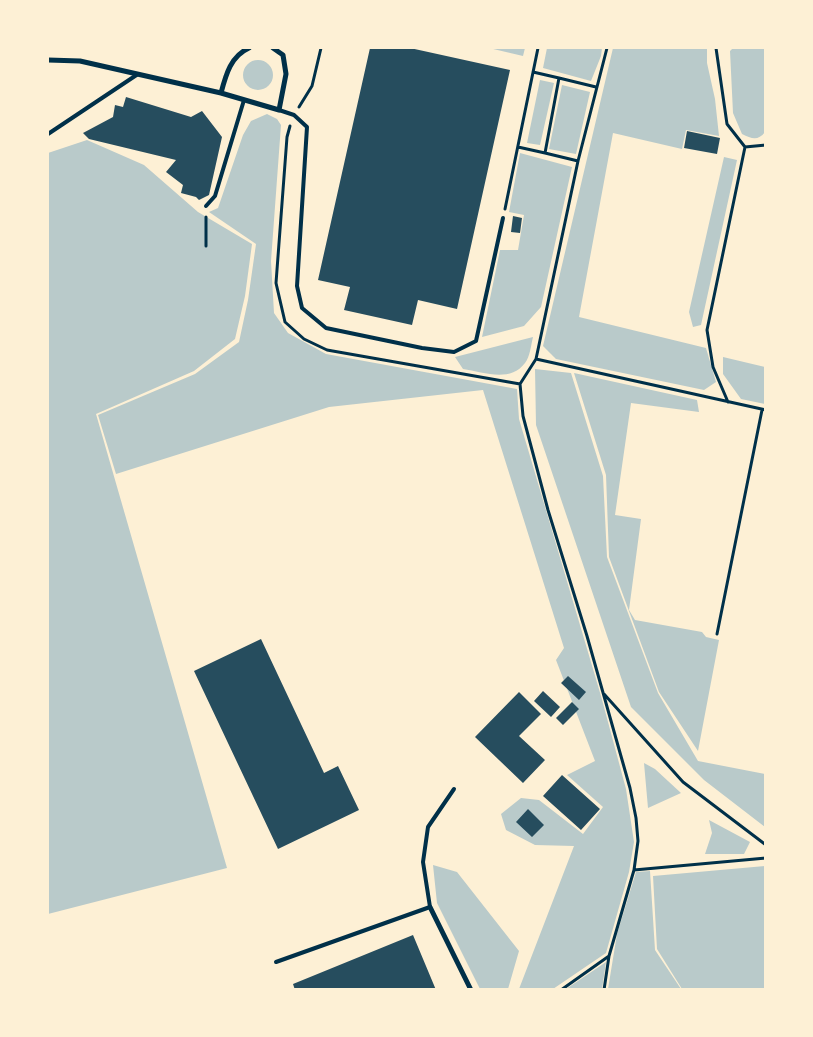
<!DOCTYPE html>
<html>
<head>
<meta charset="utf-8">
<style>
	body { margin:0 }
	#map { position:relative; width:813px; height:1037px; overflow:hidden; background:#fdf0d5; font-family:"Source Serif 4",serif }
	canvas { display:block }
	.frame { position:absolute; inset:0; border:49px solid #fdf0d5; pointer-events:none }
</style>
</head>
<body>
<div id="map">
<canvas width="813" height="1037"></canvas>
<div class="frame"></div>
</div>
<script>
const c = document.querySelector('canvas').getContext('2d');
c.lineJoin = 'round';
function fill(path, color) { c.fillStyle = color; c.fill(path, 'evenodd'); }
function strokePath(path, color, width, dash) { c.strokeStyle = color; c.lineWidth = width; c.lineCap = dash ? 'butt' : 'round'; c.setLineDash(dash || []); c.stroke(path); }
const green = new Path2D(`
	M 489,48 L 525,48 L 523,56 Z
	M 547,48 L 602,48 L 601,56 L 591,81 L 543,68 Z
	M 613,48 L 707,48 L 707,63 L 715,99 L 719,136 L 686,130 L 682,149 L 613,133 L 579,317 L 706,348 L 716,382 L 704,390 L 556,359 L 543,346 Z
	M 733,48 L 765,48 L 765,132 C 758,141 752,139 742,134 L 733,113 L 730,51 Z
	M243 75a15 15 0 1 1 30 0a15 15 0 1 1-30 0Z
	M 540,80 L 554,83 L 540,145 L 527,143 Z
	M 562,85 L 590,92 L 576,154 L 549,149 Z
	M 267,114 L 277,119 L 281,125 L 271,261 L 274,313 L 288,333 L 326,354 L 517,389 L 519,419 L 601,696 L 626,789 L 634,842 L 629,872 L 606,953 L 553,989 L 519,989 L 574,846 L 535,845 L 506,830 L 501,814 L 521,798 L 539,800 L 583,834 L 603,807 L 567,775 L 595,761 L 556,660 L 564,648 L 483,390 L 329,407 L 116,474 L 98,415 L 195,374 L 239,342 L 248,300 L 256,244 L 209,212 L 218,208 L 243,135 L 251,121 Z
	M 87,140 L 144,165 L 198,212 L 252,244 L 245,296 L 235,339 L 194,371 L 96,414 L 227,868 L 48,914 L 48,153 Z
	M 520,153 L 572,167 L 541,307 L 524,326 L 482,337 L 500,250 L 518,250 L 524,215 L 509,212 Z
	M 724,157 L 737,160 L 701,325 L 693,327 L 689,312 Z
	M 533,337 C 531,345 530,357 525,363 C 510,383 483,372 463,369 L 455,357 Z
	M 723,357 L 765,367 L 765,404 L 741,399 L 723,374 Z
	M 535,369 L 571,373 L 603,476 L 607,557 L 658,693 L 698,761 L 765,774 L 765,827 L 704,780 L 631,707 L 536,425 Z
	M 574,373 L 697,400 L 699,412 L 631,403 L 615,515 L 641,519 L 629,610 L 635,620 L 702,632 L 706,637 L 719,640 L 698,751 L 659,692 L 609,557 L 606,475 Z
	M 644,763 L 655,769 L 681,793 L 648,808 Z
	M 709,820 L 750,842 L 744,854 L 705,854 L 712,833 Z
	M 433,865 L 457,872 L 519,951 L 508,989 L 480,989 L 437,903 Z
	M 765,866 L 765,989 L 682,989 L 657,949 L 653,876 Z
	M 650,871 L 655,950 L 681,989 L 608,989 L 617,934 L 636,872 Z
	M 606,962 L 602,989 L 566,989 Z`);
const building = new Path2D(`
	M 370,48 L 410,48 L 510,70 L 457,309 L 418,300 L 412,325 L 344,310 L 350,287 L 318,280 Z
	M 126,97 L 191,117 L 202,111 L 222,137 L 209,195 L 199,200 L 196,197 L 181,193 L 183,185 L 166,172 L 176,160 L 89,139 L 83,133 L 113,117 L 115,105 L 123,107 Z
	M 687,131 L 720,138 L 717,154 L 684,148 Z
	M 513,216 L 522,218 L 520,233 L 511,232 Z
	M 261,639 L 324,773 L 338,766 L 359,810 L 278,849 L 194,671 Z
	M 568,676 L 586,692 L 579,700 L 561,683 Z
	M 543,691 L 560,707 L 551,717 L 534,701 Z
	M 519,692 L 541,714 L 519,736 L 545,760 L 523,783 L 475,737 Z
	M 572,702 L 579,709 L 563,725 L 556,718 Z
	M 562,775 L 600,809 L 581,830 L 543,796 Z
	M 528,809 L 544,825 L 532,837 L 516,822 Z
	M 413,935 L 436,990 L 295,990 L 293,984 Z`);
const path = new Path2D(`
	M 716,48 L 727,124 L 745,147 L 766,145
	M 533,72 L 559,78
	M 299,107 L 312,86 L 321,48
	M 290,126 L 287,137 L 276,283 L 285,322 L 304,339 L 327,350 L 520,384
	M 518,147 L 545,153
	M 578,161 L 545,153 L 559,78 L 596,87
	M 505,209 L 538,48
	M 206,217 L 206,246
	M 536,359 L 766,410
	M 728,402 L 713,367 L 707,330 L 745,147
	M 717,634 L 762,410
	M 604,694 L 683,782 L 766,845
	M 634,870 L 766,858
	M 561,990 L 609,956
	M 604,990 L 609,956 L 634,870 L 638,841 L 636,818 L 630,788 L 587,636 L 548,510 L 523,416 L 520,384 L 536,359 L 578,161 L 607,48`);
const service = new Path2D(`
	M 279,110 L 294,115 L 307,127 L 297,286 L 302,308 L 326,328 L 422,348 L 454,352 L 476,341 L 503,218
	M 48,134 L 138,74
	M 206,206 L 215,196 L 244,100
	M 276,962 L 430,907 L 423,862 L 428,827 L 454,789`);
const minor = new Path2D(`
	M 48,60 L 80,61 L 221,93 L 279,110 L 286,74 L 283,55 L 273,48
	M 221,93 C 226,74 231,56 249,48
	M 430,907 L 471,990`);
fill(green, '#b9caca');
fill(building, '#264d5e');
strokePath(path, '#003049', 3);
strokePath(service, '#003049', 4);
strokePath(minor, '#003049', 5);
</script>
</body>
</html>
